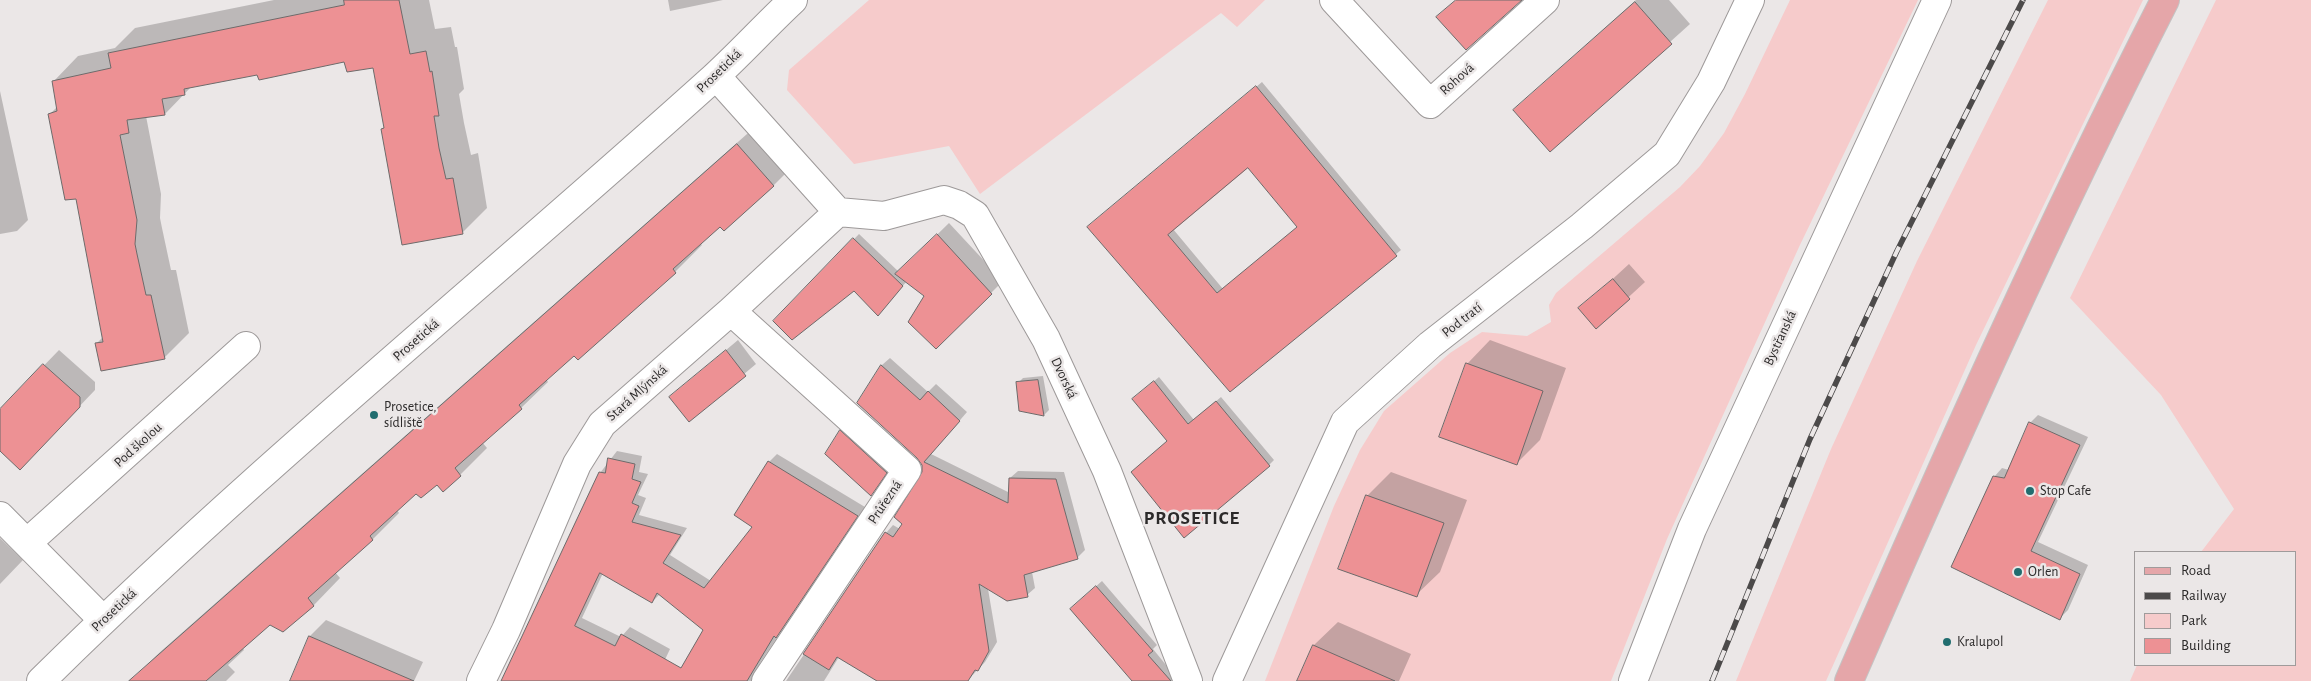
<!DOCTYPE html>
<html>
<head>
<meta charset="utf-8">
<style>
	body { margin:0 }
	#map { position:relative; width:2311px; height:681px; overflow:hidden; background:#ebe7e7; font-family:"Alegreya Sans",sans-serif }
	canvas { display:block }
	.legend { position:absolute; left:2134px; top:551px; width:162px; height:115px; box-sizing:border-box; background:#ebe7e7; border:1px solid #9f9b9b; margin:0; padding:6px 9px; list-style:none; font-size:15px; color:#2c2a2a }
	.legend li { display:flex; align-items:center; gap:10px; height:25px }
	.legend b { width:25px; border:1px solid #9f9b9b }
</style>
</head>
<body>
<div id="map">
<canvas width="2311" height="681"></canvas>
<ul class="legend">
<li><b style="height:6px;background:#e5a6a9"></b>Road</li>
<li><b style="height:6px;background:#4c4a4a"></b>Railway</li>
<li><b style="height:14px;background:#f6cbcb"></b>Park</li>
<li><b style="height:14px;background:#ed9194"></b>Building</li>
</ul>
</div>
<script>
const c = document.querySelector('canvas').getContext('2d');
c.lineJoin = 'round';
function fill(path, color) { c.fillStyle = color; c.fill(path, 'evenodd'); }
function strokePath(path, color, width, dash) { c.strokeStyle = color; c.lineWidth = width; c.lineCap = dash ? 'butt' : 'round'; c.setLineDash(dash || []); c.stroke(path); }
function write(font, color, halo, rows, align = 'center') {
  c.font = font + ' "Alegreya Sans",sans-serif'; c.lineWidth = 5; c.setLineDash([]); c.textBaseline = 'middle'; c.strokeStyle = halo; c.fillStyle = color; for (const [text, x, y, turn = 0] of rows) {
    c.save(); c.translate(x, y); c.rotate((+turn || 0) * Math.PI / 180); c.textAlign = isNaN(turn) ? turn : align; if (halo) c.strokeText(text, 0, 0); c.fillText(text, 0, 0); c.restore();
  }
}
const green = new Path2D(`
	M 869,0 L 1265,0 L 1237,27 L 1221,13 L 980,194 L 949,146 L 854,164 L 787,90 L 789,70 Z
	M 1790,0 L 1918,0 L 1799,247 L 1667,539 L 1611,681 L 1265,681 L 1334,506 L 1360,450 L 1384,411 L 1450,353 L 1482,332 L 1527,336 L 1551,322 L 1549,305 L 1556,293 L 1680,187 L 1700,166 L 1724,133 L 1745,94 Z
	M 2048,0 L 2143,0 L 1976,345 L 1826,681 L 1736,681 L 1831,449 L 1917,261 Z
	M 2216,0 L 2311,0 L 2311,681 L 2130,681 L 2137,665 L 2295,665 L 2295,552 L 2201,552 L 2234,509 L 2161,395 L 2070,298 Z`);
const shadow = new Path2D(`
	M 274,0 L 429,0 L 435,29 L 451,27 L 455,47 L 457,47 L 464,89 L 459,94 L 464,123 L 471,155 L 478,153 L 487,208 L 462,233 L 382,129 L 385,126 L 374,67 L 345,61 L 258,73 L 192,86 L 165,114 L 146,116 L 161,194 L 160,218 L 162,228 L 171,270 L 176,270 L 189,333 L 164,358 L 96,344 L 104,336 L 77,198 L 50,114 L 58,106 L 53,82 L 78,56 L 115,48 L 135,28 Z
	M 668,0 L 723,0 L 670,11 Z
	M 1636,0 L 1669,0 L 1690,24 L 1550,150 L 1514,110 Z
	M 1262,82 L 1401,250 L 1230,391 L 1094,222 ZM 1248,167 L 1298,227 L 1223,289 L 1173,229 Z
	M 0,91 L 28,220 L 17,231 L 0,234 Z
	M 764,119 L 800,159 L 773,186 L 700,243 L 702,245 L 675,272 L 578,358 L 574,354 L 546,379 L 548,382 L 521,408 L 482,442 L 487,448 L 460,475 L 416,493 L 397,510 L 399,513 L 373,539 L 335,572 L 340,578 L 314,605 L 283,631 L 270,623 L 242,647 L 244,650 L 228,665 L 235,672 L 226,681 L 134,681 L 133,679 L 159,653 Z
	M 949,223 L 1003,281 L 936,348 L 926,296 L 907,281 L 883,309 L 854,289 L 775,321 L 859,234 L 899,272 Z
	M 1629,264 L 1645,282 L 1596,327 L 1580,309 Z
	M 738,340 L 756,364 L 689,420 L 670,397 Z
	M 1490,340 L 1566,368 L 1540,440 L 1516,464 L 1467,364 Z
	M 59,350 L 95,382 L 95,390 L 35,453 L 0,450 L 0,411 Z
	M 890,358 L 928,392 L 936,384 L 967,412 L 931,454 L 1010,493 L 1010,478 L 1018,471 L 1064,472 L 1085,550 L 1077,558 L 1032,572 L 1035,588 L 1027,595 L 988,589 L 997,642 L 985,662 L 967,681 L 881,681 L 839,657 L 824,681 L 786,681 L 886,533 L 893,525 L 900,529 L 924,473 L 923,464 L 918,458 L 858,403 L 882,365 Z
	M 1043,376 L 1049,410 L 1044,415 L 1020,410 L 1018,383 L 1023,378 Z
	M 1159,377 L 1194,420 L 1221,397 L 1274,460 L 1269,465 L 1169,441 L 1139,394 Z
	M 2038,415 L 2088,437 L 2038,542 L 2088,565 L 2068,610 L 2060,618 L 1994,477 L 2002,468 L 2009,470 L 2030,423 Z
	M 851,421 L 896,461 L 881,484 L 871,494 L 841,431 Z
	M 617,451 L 642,456 L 639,472 L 648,474 L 638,495 L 646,498 L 639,515 L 687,528 L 670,555 L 711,581 L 754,526 L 769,462 L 777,454 L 865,507 L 760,663 L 758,672 L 760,681 L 675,681 L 705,630 L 660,594 L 652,602 L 603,573 L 582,618 L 621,637 L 630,627 L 670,649 L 655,681 L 502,681 L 600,473 Z
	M 1391,472 L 1467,500 L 1440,572 L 1416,595 L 1367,496 Z
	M 0,538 L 23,560 L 0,584 Z
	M 1102,581 L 1157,645 L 1153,649 L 1179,681 L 1135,681 L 1076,604 Z
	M 326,620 L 423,662 L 414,681 L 291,681 L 310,636 Z
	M 1338,622 L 1411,654 L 1399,681 L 1298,681 L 1314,645 Z`);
const building = new Path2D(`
	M 344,0 L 399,0 L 410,54 L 426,51 L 430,72 L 432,71 L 439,116 L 434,116 L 439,148 L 446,179 L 453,178 L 463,234 L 402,245 L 381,129 L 384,128 L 373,68 L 347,72 L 344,62 L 259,80 L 257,75 L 184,89 L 185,95 L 162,99 L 165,115 L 127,120 L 129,133 L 120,135 L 137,220 L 135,244 L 137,254 L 146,295 L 151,295 L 165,359 L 101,371 L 95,343 L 103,342 L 76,199 L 65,200 L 48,114 L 57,111 L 52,81 L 111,68 L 108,53 L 344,5 Z
	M 1456,0 L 1522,0 L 1466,50 L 1436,17 Z
	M 1635,2 L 1672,44 L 1550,152 L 1513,110 Z
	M 1256,86 L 1397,256 L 1230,392 L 1087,227 ZM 1248,168 L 1297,227 L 1217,293 L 1168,235 Z
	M 737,144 L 774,186 L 724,231 L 720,227 L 673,269 L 676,273 L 578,360 L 574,356 L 519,405 L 522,409 L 455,468 L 461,476 L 443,492 L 437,485 L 421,498 L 416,494 L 370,536 L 373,540 L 308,598 L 314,606 L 283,632 L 270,625 L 206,681 L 129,681 Z
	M 937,234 L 992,294 L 936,349 L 908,322 L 924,296 L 895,274 Z
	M 853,238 L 903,286 L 878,316 L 854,291 L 792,340 L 773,321 Z
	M 1613,279 L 1630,299 L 1596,329 L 1578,308 Z
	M 726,350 L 746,376 L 689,422 L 669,397 Z
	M 1466,363 L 1543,391 L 1517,465 L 1439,437 Z
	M 43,364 L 80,397 L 80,407 L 20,470 L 0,451 L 0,409 Z
	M 881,365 L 920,400 L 928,391 L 960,421 L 924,462 L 1008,503 L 1009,478 L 1056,479 L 1078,559 L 1024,575 L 1028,597 L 1007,601 L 979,584 L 989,651 L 978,671 L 975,670 L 968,681 L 877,681 L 837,657 L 829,670 L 803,654 L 885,532 L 893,537 L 902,524 L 894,517 L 922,472 L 922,465 L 917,458 L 857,403 Z
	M 1038,380 L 1044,416 L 1019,411 L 1016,382 Z
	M 1154,381 L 1188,424 L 1216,401 L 1270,466 L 1184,538 L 1131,472 L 1167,441 L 1132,399 Z
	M 2029,422 L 2080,445 L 2031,551 L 2080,574 L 2060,620 L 1951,567 L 1993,476 L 2004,478 Z
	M 840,430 L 887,473 L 871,496 L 825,454 Z
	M 608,458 L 635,464 L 632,479 L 641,482 L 632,503 L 639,506 L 632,522 L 681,535 L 663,563 L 704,588 L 752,527 L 734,515 L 768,461 L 858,516 L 776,638 L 774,636 L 747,681 L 501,681 L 599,472 L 605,473 ZM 600,573 L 652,603 L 657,593 L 703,630 L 681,668 L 621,634 L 615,646 L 575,626 Z
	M 1366,495 L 1444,523 L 1417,597 L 1338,569 Z
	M 1096,586 L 1153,651 L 1148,655 L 1171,681 L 1132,681 L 1070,609 Z
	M 309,636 L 414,681 L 290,681 Z
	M 1313,645 L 1395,681 L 1297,681 Z`);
const minor = new Path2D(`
	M 1334,0 L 1430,104 L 1545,0
	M 716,76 L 838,212
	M 838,212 L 884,216 L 944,200 L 959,205 L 975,215 L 1046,339 L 1107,471 L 1188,681
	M 731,311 L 907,470 L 766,681
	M 0,516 L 103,620
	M 28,542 L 246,346
	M 41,681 C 254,471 487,282 709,82 C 738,56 764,27 793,0
	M 481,681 L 506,630 L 577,464 L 602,424 L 731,311 L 838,212
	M 1227,681 L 1345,422 L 1430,345 L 1582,226 L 1667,154 L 1711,82 L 1750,0
	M 1633,681 L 1692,529 L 1937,0`);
const major = new Path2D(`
	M 1849,681 C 1949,451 2051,223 2165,0`);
const rail = new Path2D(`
	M 1712,681 L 1810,439 L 1897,251 L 2023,0`);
const markers = [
	[374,415,5,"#216d6f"],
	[2030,491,5,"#216d6f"],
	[2018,572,5,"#216d6f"],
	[1947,642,5,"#216d6f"]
];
const streetNames = [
	["Prosetická",719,71,-44],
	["Rohová",1457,79,-42],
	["Pod tratí",1462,320,-38],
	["Bystřanská",1780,338,-65],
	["Prosetická",416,340,-41],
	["Dvorská",1064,378,65],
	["Stará Mlýnská",637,393,-42],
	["Pod školou",138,445,-42],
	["Průřezná",885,502,-56],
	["Prosetická",114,610,-43]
];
const poiNames = [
	["Prosetice,",384,407],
	["sídliště",384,423],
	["Stop Cafe",2040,491],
	["Orlen",2028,572],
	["Kralupol",1957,642]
];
const districtNames = [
	["PROSETICE",1192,518]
];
fill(green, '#f6cbcb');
fill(shadow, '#0003');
fill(building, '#ed9194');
strokePath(building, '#6d6a6a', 1);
strokePath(minor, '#9d9999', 30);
strokePath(major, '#c4c3c3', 30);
strokePath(minor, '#fff', 28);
strokePath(major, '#e5a6a9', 28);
strokePath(rail, '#4c4a4a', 5.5);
strokePath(rail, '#ebe7e7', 4, [11]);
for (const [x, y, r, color] of markers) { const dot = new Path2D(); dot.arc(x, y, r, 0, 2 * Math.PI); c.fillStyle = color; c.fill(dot); strokePath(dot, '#ebe7e7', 2); }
write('14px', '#2c2a2a', '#ebe7e7', streetNames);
write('14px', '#2c2a2a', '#ebe7e7', poiNames, 'left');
c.letterSpacing = '1px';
write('bold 19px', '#2c2a2a', '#ebe7e7', districtNames);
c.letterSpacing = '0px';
</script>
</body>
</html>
